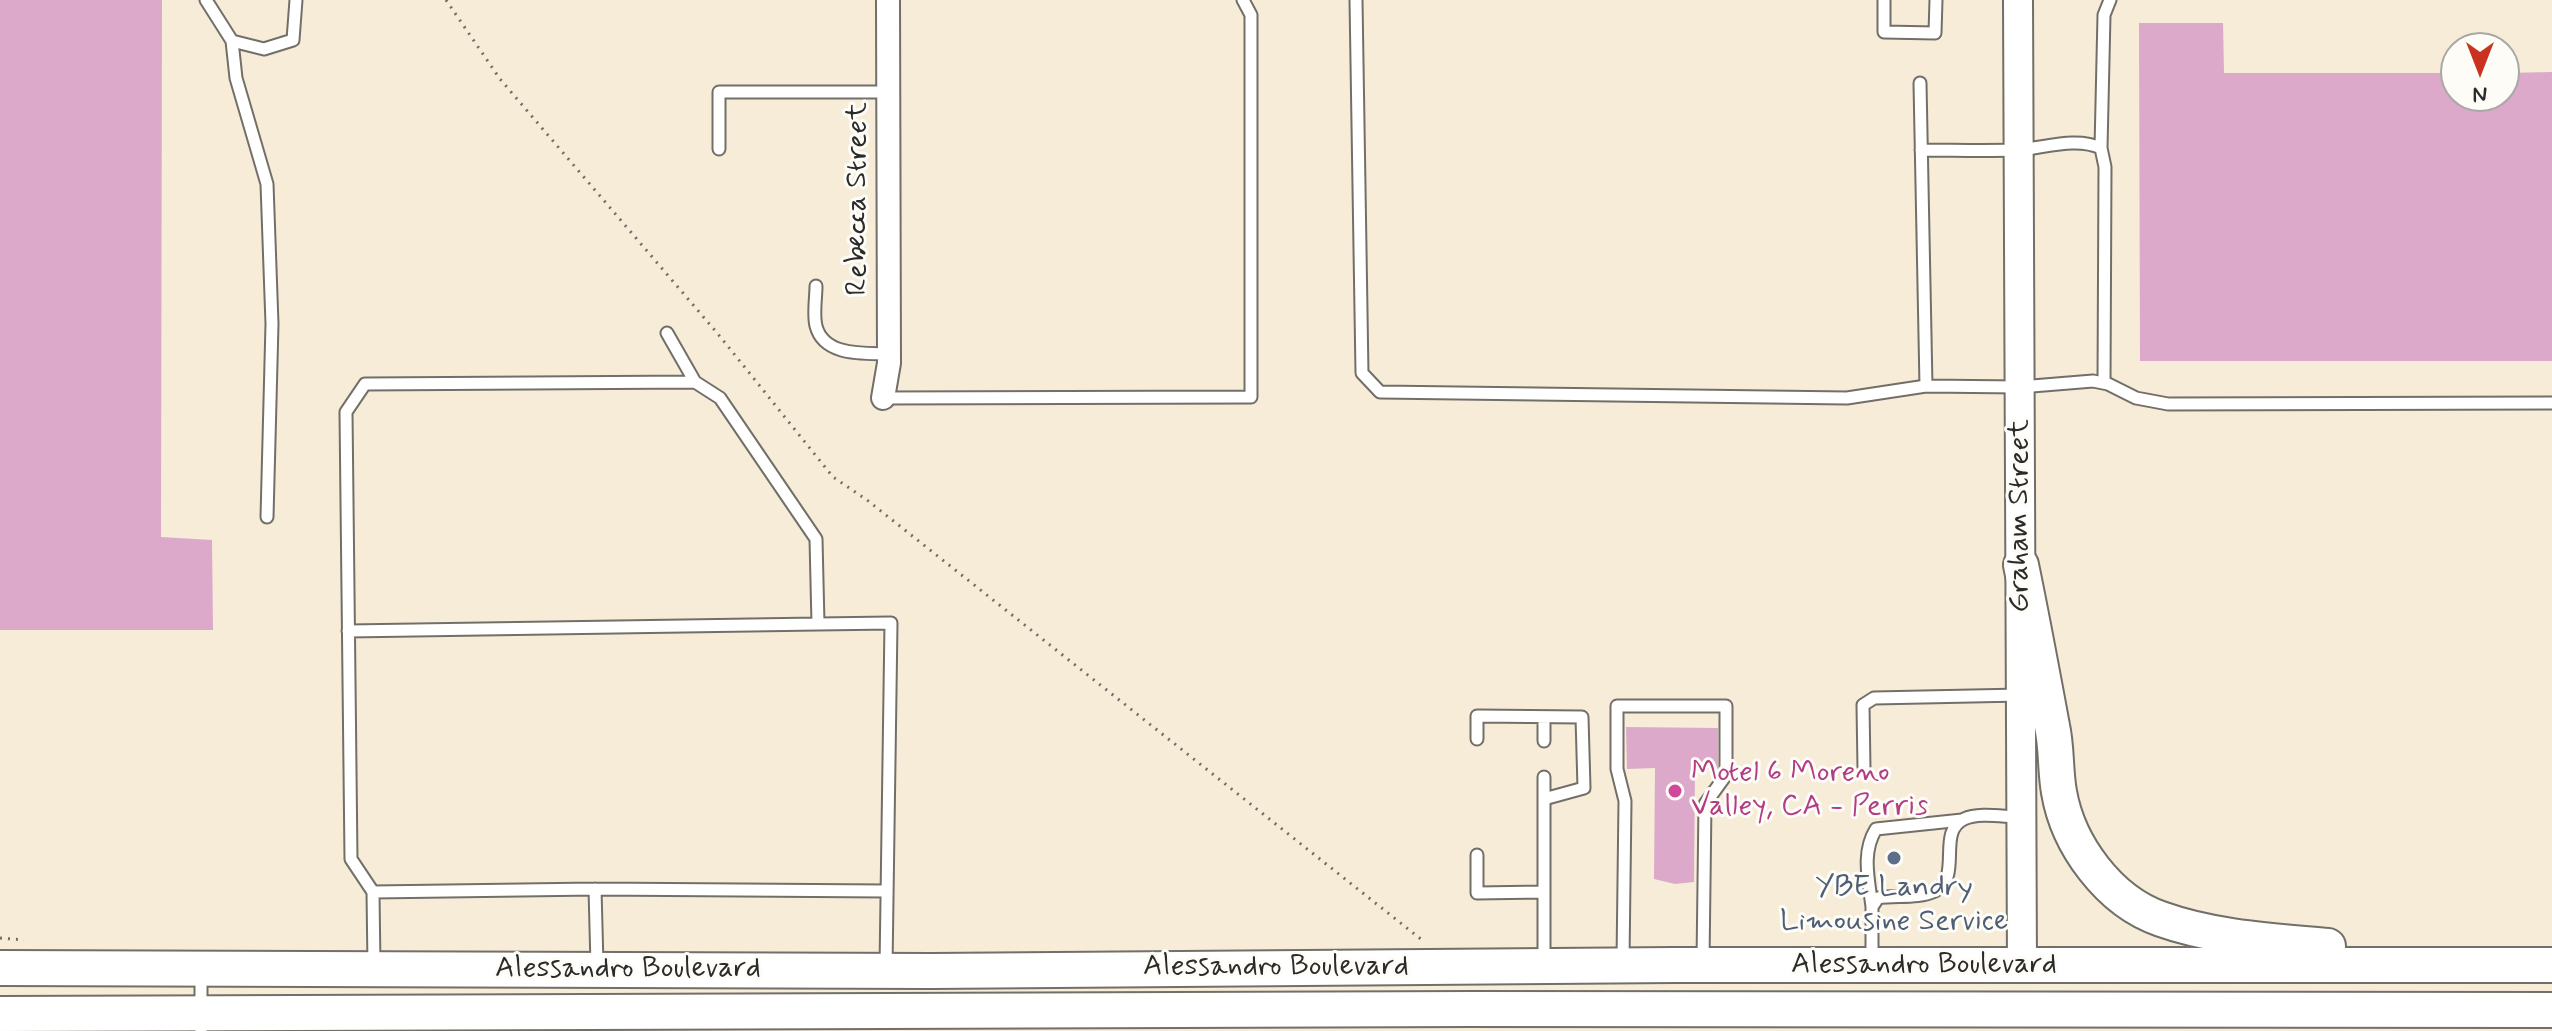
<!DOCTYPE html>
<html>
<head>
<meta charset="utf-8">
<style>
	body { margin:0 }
	#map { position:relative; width:2552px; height:1031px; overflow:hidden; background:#f6ecd8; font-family:Mynerve,sans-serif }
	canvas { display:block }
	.north { position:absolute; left:2440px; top:32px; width:80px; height:80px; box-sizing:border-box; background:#fdfcf7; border:2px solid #a9a8a5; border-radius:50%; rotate:180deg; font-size:22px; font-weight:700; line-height:32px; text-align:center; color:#2b2b2b }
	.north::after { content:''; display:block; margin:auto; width:28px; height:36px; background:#c8321e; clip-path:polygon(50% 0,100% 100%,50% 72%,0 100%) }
</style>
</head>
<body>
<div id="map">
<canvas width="2552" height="1031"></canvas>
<div class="north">N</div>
</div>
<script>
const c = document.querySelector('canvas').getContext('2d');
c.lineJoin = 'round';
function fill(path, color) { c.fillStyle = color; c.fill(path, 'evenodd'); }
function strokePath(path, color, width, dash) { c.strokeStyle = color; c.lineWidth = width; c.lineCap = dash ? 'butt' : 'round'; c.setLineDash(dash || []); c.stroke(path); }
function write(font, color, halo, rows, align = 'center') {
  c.font = font + ' Mynerve,sans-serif'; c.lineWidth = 6; c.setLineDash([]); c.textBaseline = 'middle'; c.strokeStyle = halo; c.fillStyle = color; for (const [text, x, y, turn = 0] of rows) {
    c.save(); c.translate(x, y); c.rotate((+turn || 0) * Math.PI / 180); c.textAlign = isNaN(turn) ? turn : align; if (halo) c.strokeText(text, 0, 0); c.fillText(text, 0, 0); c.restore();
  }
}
const building = new Path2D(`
	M 0,0 L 162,0 L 161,537 L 212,540 L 213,630 L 0,630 Z
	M 2139,23 L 2223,23 L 2224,73 L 2456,73 L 2456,96 L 2504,96 L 2504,73 L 2552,72 L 2552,361 L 2140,361 Z
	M 1626,727 L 1718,728 L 1718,769 L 1695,769 L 1694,882 L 1675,884 L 1654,879 L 1655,768 L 1627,769 Z`);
const path = new Path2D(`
	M 446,0 L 500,79 L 718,334 L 833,477 L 867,500 L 1422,940
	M 0,938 L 24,940`);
const service = new Path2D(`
	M 206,0 L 232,41 L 236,78 L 267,184 L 272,324 L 267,517
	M 1356,0 L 1362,373 L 1380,392 L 1847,398 L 1926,386
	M 1884,0 L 1884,32 L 1935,33 L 1936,0
	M 232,41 L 264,49 L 293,40 L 296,0
	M 1920,83 L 1926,386 L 2020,387 L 2093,381 L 2108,384 L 2136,398 L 2168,404 L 2552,403
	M 2101,148 L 2104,15 L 2110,0
	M 719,149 L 719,92 L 888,92
	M 1921,150 C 1952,150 1984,151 2015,150 C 2042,149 2075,136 2101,148 L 2105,167 L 2104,383
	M 816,286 C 816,298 813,314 816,326 C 824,357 865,353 889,354
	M 667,333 L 695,382 L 720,398 L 816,539 L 818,624 L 891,623 L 886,967
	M 695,382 L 365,384 L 346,412 L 351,859 L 373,892 L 595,889 L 886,891
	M 883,398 L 1251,397 L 1251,15 L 1243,0
	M 348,631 L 818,624
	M 1544,717 L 1544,741
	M 1477,739 L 1477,716 L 1582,717 L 1584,788 L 1544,799 L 1544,962
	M 1864,769 L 1863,705 L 1874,698 L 2021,695
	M 1544,777 L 1544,799
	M 1477,855 L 1477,893 L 1543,892
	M 595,889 L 597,965
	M 373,892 L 374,966
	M 1872,907 C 1869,881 1861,853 1876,829 L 1962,820
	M 1623,961 L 1625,801 L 1617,769 L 1617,706 L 1726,706 L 1726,775 L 1705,804 L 1703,962
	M 1872,962 L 1872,907 L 1878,898 C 1896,895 1918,899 1935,891 C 1963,877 1936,832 1964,819 C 1979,812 2004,817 2020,817
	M 201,1031 L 201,972`);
const minor = new Path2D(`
	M 883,398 L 889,363 L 888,0`);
const tertiary = new Path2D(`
	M 2018,0 L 2022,966`);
const primary = new Path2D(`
	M 2021,565 C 2032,618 2042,672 2052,726 C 2057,748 2055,770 2059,792 C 2068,845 2109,901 2161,919 C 2214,938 2273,941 2328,946
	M 0,968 L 932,971 L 1674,965 L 2552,965
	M 0,1014 L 1473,1009 L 2552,1010`);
const markers = [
	[1675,791,8,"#d1479c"],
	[1894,858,8,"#5c6f8a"]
];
const streetNames = [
	["Rebecca Street",859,199,-90],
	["Graham Street",2021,516,-90],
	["Alessandro Boulevard",1924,966],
	["Alessandro Boulevard",1276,968],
	["Alessandro Boulevard",628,970]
];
const hotelNames = [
	["Motel 6 Moreno",1691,774],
	["Valley, CA - Perris",1691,808]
];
const serviceNames = [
	["YBE Landry",1894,889],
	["Limousine Service",1894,923]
];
fill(building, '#dca9ca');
strokePath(service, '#726f68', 15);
strokePath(minor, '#726f68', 26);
strokePath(tertiary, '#726f68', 32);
strokePath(primary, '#726f68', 38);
strokePath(path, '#726f68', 3, [2, 6]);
strokePath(service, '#fff', 11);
strokePath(minor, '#fff', 22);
strokePath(tertiary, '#fff', 28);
strokePath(primary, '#fff', 34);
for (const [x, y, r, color] of markers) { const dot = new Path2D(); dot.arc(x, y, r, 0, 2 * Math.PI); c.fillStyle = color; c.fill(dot); strokePath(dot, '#fdfcf7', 3); }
write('30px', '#2b2b2b', '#fdfcf7', streetNames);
write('30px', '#b23c85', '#fdfcf7', hotelNames, 'left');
write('30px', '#4e5e75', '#fdfcf7', serviceNames);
</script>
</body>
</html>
